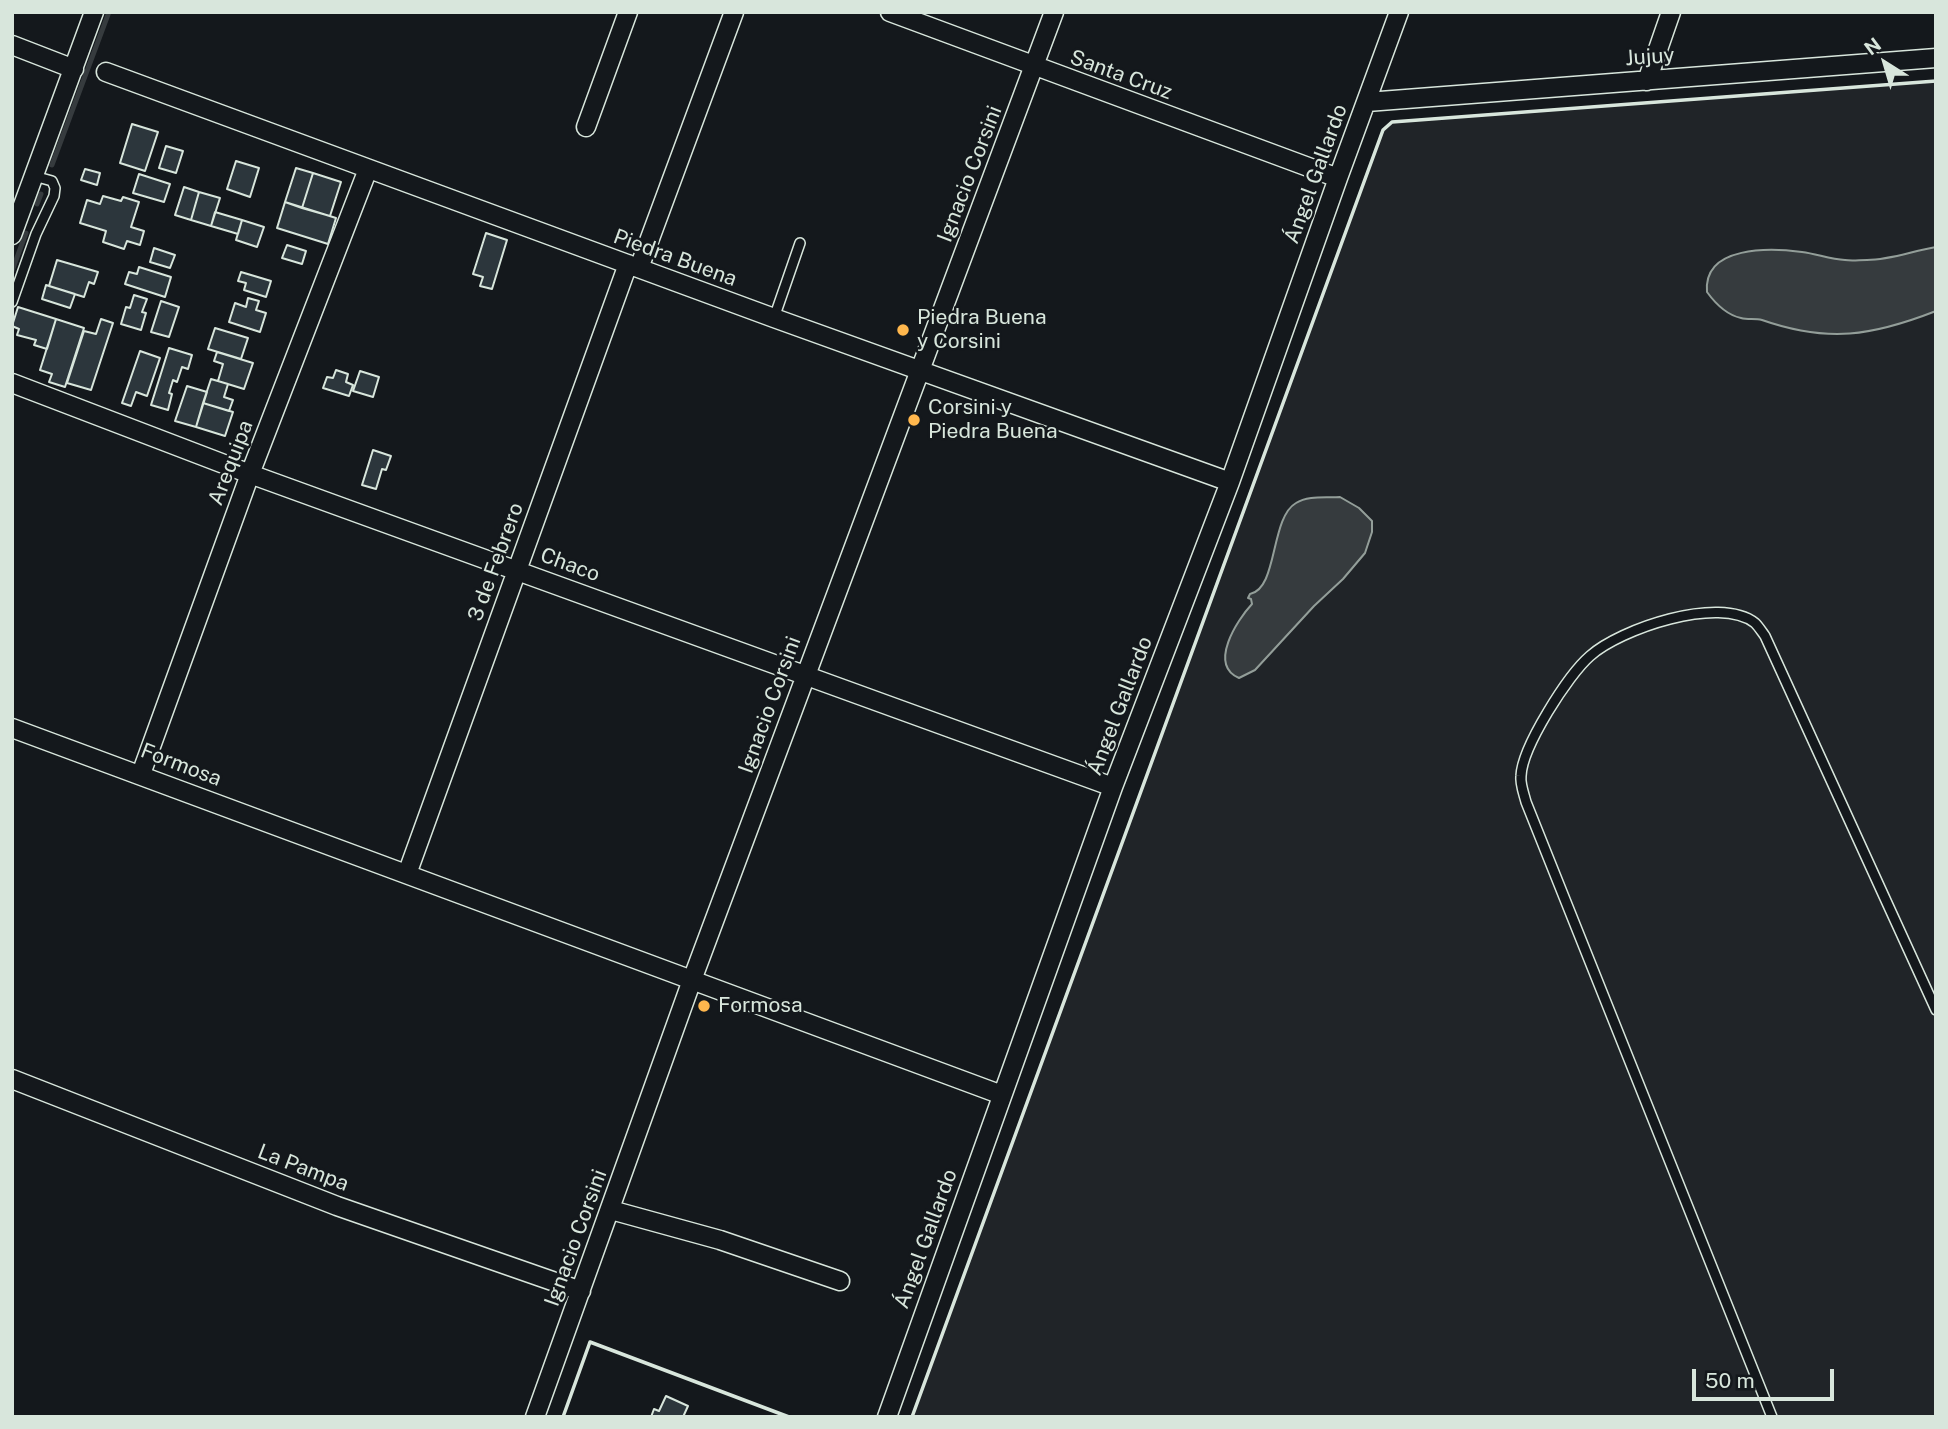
<!DOCTYPE html>
<html>
<head>
<meta charset="utf-8">
<style>
	body { margin:0 }
	#map { position:relative; width:1948px; height:1429px; overflow:hidden; background:#14181c; font-family:"Public Sans",sans-serif }
	canvas { display:block }
	.frame { position:absolute; inset:0; border:14px solid #d8e6dc; pointer-events:none }
	.north { position:absolute; left:1850px; top:28px; width:70px; height:70px; -webkit-text-stroke:5px #14181c; paint-order:stroke; rotate:323deg; font-size:19px; font-weight:700; line-height:28px; text-align:center; color:#d8e6dc }
	.north::after { content:''; display:block; margin:auto; width:24px; height:32px; background:#d8e6dc; clip-path:polygon(50% 0,100% 100%,50% 72%,0 100%) }
	.scale { position:absolute; left:1692px; top:1369px; width:142px; height:32px; box-sizing:border-box; border:4px solid #d8e6dc; border-top:0; padding-left:9px; font-size:21px; line-height:24px; white-space:nowrap; color:#d8e6dc; -webkit-text-stroke:5px #14181c; paint-order:stroke }
</style>
</head>
<body>
<div id="map">
<canvas width="1948" height="1429"></canvas>
<div class="frame"></div>
<div class="north">N</div>
<div class="scale">50 m</div>
</div>
<script>
const c = document.querySelector('canvas').getContext('2d');
c.lineJoin = 'round';
function fill(path, color) { c.fillStyle = color; c.fill(path, 'evenodd'); }
function strokePath(path, color, width, dash) { c.strokeStyle = color; c.lineWidth = width; c.lineCap = dash ? 'butt' : 'round'; c.setLineDash(dash || []); c.stroke(path); }
function write(font, color, halo, rows, align = 'center') {
  c.font = font + ' "Public Sans",sans-serif'; c.lineWidth = 5; c.setLineDash([]); c.textBaseline = 'middle'; c.strokeStyle = halo; c.fillStyle = color; for (const [text, x, y, turn = 0] of rows) {
    c.save(); c.translate(x, y); c.rotate((+turn || 0) * Math.PI / 180); c.textAlign = isNaN(turn) ? turn : align; if (halo) c.strokeText(text, 0, 0); c.fillText(text, 0, 0); c.restore();
  }
}
const green = new Path2D(`
	M 1936,81 L 1936,1417 L 912,1417 L 1383,130 L 1392,122 Z`);
const water = new Path2D(`
	M 1936,247 L 1936,311 C 1872,336 1828,343 1762,320 C 1755,318 1748,320 1741,318 C 1727,315 1715,303 1707,292 C 1703,245 1771,248 1802,252 C 1817,254 1830,259 1845,260 C 1852,261 1859,260 1867,260 C 1891,260 1912,251 1936,247 Z
	M 1340,497 L 1359,508 L 1372,521 L 1372,532 L 1365,553 L 1343,579 L 1314,606 L 1255,670 L 1239,678 C 1208,665 1237,620 1252,604 L 1251,599 L 1248,598 L 1250,594 C 1278,589 1270,518 1296,503 C 1308,495 1326,498 1340,497 Z`);
const stream = new Path2D(`
	M 52,165 L 109,12
	M 37,204 L 41,194
	M 12,271 L 26,233`);
const building = new Path2D(`
	M 132,124 L 158,132 L 145,171 L 120,163 Z
	M 166,146 L 183,151 L 176,173 L 159,168 Z
	M 236,161 L 259,168 L 250,197 L 227,189 Z
	M 296,168 L 313,173 L 302,208 L 285,202 Z
	M 85,169 L 100,173 L 97,185 L 81,180 Z
	M 313,173 L 341,182 L 330,216 L 302,208 Z
	M 139,174 L 170,184 L 164,202 L 133,193 Z
	M 184,187 L 199,192 L 191,220 L 175,215 Z
	M 199,192 L 220,198 L 211,226 L 191,220 Z
	M 103,196 L 121,201 L 123,197 L 139,202 L 131,227 L 144,231 L 140,245 L 127,241 L 124,249 L 103,242 L 106,231 L 80,223 L 87,200 L 100,204 Z
	M 285,202 L 336,218 L 328,244 L 277,228 Z
	M 215,212 L 242,220 L 238,234 L 211,226 Z
	M 242,220 L 264,227 L 257,247 L 236,240 Z
	M 486,233 L 507,240 L 492,289 L 480,286 L 483,277 L 473,274 Z
	M 287,245 L 306,251 L 302,264 L 282,258 Z
	M 154,248 L 175,255 L 170,268 L 150,262 Z
	M 57,260 L 98,272 L 94,284 L 89,282 L 84,297 L 49,286 Z
	M 139,267 L 171,277 L 165,297 L 125,284 L 129,272 L 137,274 Z
	M 241,272 L 271,281 L 266,297 L 244,290 L 246,283 L 238,281 Z
	M 46,285 L 75,294 L 70,308 L 42,299 Z
	M 134,295 L 147,299 L 142,312 L 146,313 L 141,330 L 121,324 L 126,307 L 130,308 Z
	M 248,298 L 259,301 L 256,310 L 266,313 L 260,332 L 229,322 L 235,303 L 246,307 Z
	M 161,301 L 179,307 L 169,337 L 151,332 Z
	M 18,307 L 56,319 L 47,349 L 34,345 L 36,340 L 17,335 L 19,329 L 12,326 Z
	M 56,319 L 84,328 L 65,387 L 49,382 L 52,374 L 40,370 Z
	M 101,319 L 113,323 L 91,390 L 67,383 L 84,331 L 96,334 Z
	M 215,328 L 248,338 L 241,359 L 208,349 Z
	M 169,348 L 192,355 L 188,369 L 182,367 L 177,382 L 173,380 L 169,393 L 172,394 L 168,410 L 151,405 Z
	M 140,351 L 160,358 L 147,396 L 136,392 L 131,406 L 122,403 Z
	M 217,352 L 253,363 L 244,389 L 218,381 L 223,364 L 214,361 Z
	M 336,370 L 348,374 L 346,382 L 353,385 L 349,396 L 323,388 L 327,377 L 333,378 Z
	M 360,371 L 379,377 L 373,397 L 353,391 Z
	M 211,379 L 228,384 L 224,397 L 233,400 L 229,411 L 203,403 Z
	M 187,386 L 207,392 L 196,427 L 175,421 Z
	M 203,403 L 233,412 L 225,436 L 196,427 Z
	M 373,450 L 391,456 L 386,470 L 382,469 L 376,489 L 362,485 Z
	M 666,1396 L 688,1406 L 683,1417 L 651,1417 L 654,1409 L 659,1411 Z`);
const lane = new Path2D(`
	M 12,302 L 36,234 L 54,196 L 55,188 L 52,181 L 34,176
	M 774,318 L 800,243
	M 1772,1417 L 1526,802 C 1524,794 1520,784 1521,776 C 1522,747 1568,675 1590,656 C 1620,629 1719,595 1755,623 C 1759,627 1762,632 1765,636 L 1936,1010`);
const street = new Path2D(`
	M 890,12 L 1338,178
	M 12,45 L 74,69
	M 106,72 L 774,318 L 1230,482
	M 1647,81 L 1671,12
	M 1367,102 L 1936,58
	M 586,127 L 628,12
	M 12,235 L 94,12
	M 639,268 L 734,12
	M 12,383 L 250,474 L 1113,787
	M 12,728 L 1002,1095
	M 141,774 L 250,474 L 368,169
	M 407,874 L 628,264
	M 12,1079 L 337,1206 L 581,1291
	M 611,1210 L 720,1240 L 840,1281
	M 535,1417 L 692,980 L 1054,12
	M 887,1417 L 1113,787 L 1230,482 L 1338,178 L 1399,12`);
const wall = new Path2D(`
	M 563,1417 L 590,1342 L 789,1417
	M 912,1417 L 1383,130 L 1392,122 L 1936,81`);
const markers = [
	[903,330,7,"#ffb74d"],
	[914,420,7,"#ffb74d"],
	[704,1006,7,"#ffb74d"]
];
const streetNames = [
	["Jujuy",1650,57,-4],
	["Santa Cruz",1121,75,20],
	["Ignacio Corsini",970,174,-69],
	["Ángel Gallardo",1316,174,-70],
	["Piedra Buena",675,258,20],
	["Arequipa",231,463,-69],
	["3 de Febrero",496,562,-70],
	["Chaco",570,565,20],
	["Ignacio Corsini",770,705,-70],
	["Ángel Gallardo",1120,706,-69],
	["Formosa",181,765,21],
	["La Pampa",303,1168,21],
	["Ignacio Corsini",576,1238,-70],
	["Ángel Gallardo",926,1239,-70]
];
const poiNames = [
	["Piedra Buena",917,318],
	["y Corsini",917,342],
	["Corsini y",928,408],
	["Piedra Buena",928,432],
	["Formosa",718,1006]
];
fill(green, '#202428');
strokePath(green, '#939e99', 2);
fill(water, '#363b3e');
strokePath(water, '#939e99', 2);
strokePath(stream, '#363b3e', 5);
fill(building, '#2c363c');
strokePath(building, '#d8e6dc', 2);
strokePath(lane, '#d8e6dc', 12);
strokePath(street, '#d8e6dc', 21);
strokePath(lane, '#14181c', 9);
strokePath(street, '#14181c', 18);
strokePath(wall, '#d8e6dc', 3.5);
for (const [x, y, r, color] of markers) { const dot = new Path2D(); dot.arc(x, y, r, 0, 2 * Math.PI); c.fillStyle = color; c.fill(dot); strokePath(dot, '#14181c', 2.5); }
write('21px', '#d8e6dc', '#14181c', streetNames);
write('21px', '#d8e6dc', '#14181c', poiNames, 'left');
</script>
</body>
</html>
